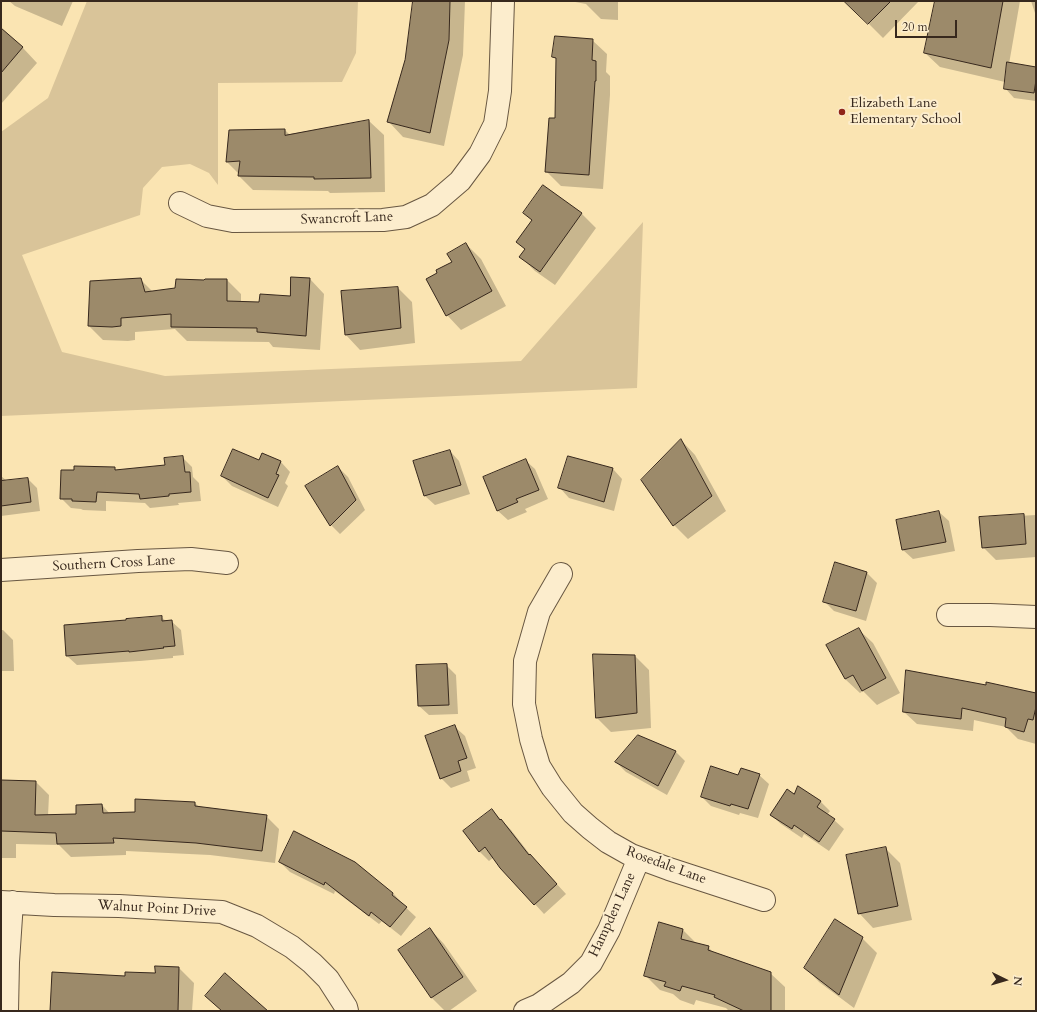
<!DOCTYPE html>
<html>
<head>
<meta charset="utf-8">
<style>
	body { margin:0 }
	#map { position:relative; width:1037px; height:1012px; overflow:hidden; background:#fae4b2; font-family:Cardo,serif }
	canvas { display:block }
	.frame { position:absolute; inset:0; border:2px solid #37281d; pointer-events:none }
	.north { position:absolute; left:985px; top:960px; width:40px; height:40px; -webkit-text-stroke:3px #fcedcd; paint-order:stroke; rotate:95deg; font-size:11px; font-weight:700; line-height:16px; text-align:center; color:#37281d }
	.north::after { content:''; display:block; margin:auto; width:14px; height:18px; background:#37281d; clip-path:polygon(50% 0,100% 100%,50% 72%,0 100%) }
	.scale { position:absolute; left:895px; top:20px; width:62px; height:18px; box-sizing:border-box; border:2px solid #37281d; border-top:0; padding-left:5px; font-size:12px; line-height:14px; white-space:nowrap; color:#37281d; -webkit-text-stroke:3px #fcedcd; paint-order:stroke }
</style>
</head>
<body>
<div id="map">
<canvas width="1037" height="1012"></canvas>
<div class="frame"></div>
<div class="north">N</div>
<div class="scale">20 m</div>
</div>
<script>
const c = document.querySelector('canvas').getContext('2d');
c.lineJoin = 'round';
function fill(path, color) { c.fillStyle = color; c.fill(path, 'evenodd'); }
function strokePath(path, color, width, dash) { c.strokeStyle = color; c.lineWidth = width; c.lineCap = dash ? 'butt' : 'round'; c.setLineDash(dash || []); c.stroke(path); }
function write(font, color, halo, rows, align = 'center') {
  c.font = font + ' Cardo,serif'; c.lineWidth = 4; c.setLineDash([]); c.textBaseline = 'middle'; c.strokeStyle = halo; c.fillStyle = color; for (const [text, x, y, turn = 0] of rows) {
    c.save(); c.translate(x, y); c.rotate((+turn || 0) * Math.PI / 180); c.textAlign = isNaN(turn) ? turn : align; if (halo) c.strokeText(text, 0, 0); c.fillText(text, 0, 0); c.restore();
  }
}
const green = new Path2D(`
	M 87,1 L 358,1 L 356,53 L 342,82 L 218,83 L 218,185 L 209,173 L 190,164 L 162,167 L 143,188 L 140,215 L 22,255 L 62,352 L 165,376 L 521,361 L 643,222 L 637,388 L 1,416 L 1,132 L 48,98 Z`);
const shadow = new Path2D(`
	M 9,1 L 73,1 L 62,26 L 15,6 Z
	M 414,1 L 465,1 L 463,55 L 444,146 L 403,137 L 389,122 L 406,60 Z
	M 570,1 L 618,1 L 618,20 L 601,19 L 586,4 Z
	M 846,1 L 919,1 L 883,38 Z
	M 936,1 L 1020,1 L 1009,64 L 1036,68 L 1036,101 L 1014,98 L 1005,88 L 1005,82 L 940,67 L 925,53 Z
	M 1031,1 L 1036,1 L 1036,16 Z
	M 2,31 L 23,48 L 37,63 L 1,104 L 1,32 Z
	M 592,40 L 607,54 L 606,72 L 610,76 L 610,95 L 603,189 L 561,186 L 546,171 L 556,120 L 557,60 L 553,56 Z
	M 369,121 L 384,135 L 385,192 L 330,193 L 328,191 L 253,190 L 239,176 L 239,174 L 227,162 L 285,130 L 290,135 Z
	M 544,187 L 582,214 L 596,228 L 555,285 L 535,271 L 521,257 L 525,250 L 518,242 L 532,221 L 525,213 Z
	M 466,244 L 481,259 L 506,306 L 461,330 L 447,315 L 453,262 Z
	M 140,279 L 153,292 L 227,280 L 241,294 L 241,302 L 260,303 L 291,297 L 310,279 L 324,294 L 320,350 L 273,347 L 269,342 L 187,341 L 175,329 L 135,332 L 135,340 L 128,341 L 103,340 L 89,326 Z
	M 398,288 L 412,302 L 415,343 L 360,350 L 346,335 L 342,292 Z
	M 681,440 L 695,455 L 726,511 L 688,539 L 674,525 Z
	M 450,451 L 459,461 L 470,494 L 435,505 L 425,496 Z
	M 263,454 L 281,462 L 290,472 L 285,483 L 288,486 L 278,507 L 232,486 L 222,476 L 259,462 Z
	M 182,457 L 192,467 L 193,477 L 199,483 L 201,501 L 178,503 L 179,505 L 150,508 L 145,503 L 106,501 L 106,511 L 83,510 L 81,509 L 71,508 L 61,498 L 114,468 L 117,471 L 166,466 Z
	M 569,457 L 613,469 L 622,479 L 614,511 L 569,498 L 560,488 Z
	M 525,460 L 535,469 L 548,499 L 525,509 L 527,512 L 508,520 L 498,511 L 484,477 Z
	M 338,467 L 348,477 L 365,510 L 340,534 L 331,525 Z
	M 1,476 L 7,481 L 28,479 L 37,488 L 40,511 L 1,516 Z
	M 939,512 L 949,521 L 955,551 L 913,559 L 903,550 Z
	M 1036,515 L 1036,557 L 996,560 L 983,547 L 981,518 Z
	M 836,564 L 867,573 L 877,583 L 866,621 L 834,611 L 824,601 Z
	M 161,617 L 166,621 L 171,621 L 181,630 L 184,655 L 173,656 L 173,658 L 140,661 L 139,661 L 77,665 L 67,656 Z
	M 858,629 L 873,643 L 900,693 L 877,705 L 863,691 L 860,693 L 845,679 Z
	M 1,630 L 3,630 L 13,640 L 14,671 L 1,671 Z
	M 635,656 L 649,670 L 651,728 L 611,732 L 597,718 Z
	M 446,665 L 456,675 L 458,714 L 429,715 L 419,706 Z
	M 1036,695 L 1036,744 L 1018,739 L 1006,727 L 974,720 L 973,731 L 917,724 L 904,712 Z
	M 455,727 L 465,736 L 476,768 L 467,771 L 470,781 L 451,788 L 441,778 Z
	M 638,736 L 676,752 L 685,761 L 667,795 L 626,772 L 616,762 Z
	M 759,775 L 769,784 L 758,818 L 740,813 L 739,815 L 711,806 L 702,797 L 739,776 Z
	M 1,781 L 36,782 L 49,795 L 48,816 L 77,814 L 102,805 L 110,814 L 136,813 L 195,803 L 199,807 L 266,816 L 279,829 L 275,863 L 210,855 L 126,851 L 126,855 L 71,857 L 59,845 L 16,844 L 16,858 L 1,858 Z
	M 799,787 L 821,802 L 830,811 L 827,815 L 834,820 L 844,829 L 829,851 L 804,834 L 802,838 L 781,824 L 771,815 L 794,795 Z
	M 492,810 L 511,830 L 532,857 L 566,894 L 544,914 L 501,867 L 494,857 L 489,861 L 479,851 Z
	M 885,848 L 900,863 L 912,920 L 873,928 L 859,913 Z
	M 280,862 L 393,893 L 402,903 L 402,904 L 416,917 L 401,936 L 382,921 L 379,924 L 335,891 L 334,894 L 290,872 Z
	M 430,929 L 444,944 L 477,991 L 449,1011 L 445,1011 L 432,998 L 400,950 Z
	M 683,930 L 697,944 L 708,947 L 714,953 L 770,973 L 785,987 L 785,1011 L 729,1011 L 726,1008 L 696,1000 L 694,1005 L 680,1000 L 673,994 L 660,990 L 645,975 Z
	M 862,938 L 877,953 L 854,1008 L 819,982 L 805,967 Z
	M 156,967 L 179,968 L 194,983 L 192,1011 L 51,1011 L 126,977 L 156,974 Z`);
const building = new Path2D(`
	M 413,1 L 450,1 L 449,40 L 430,133 L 387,122 L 405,60 Z
	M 844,1 L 891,1 L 868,24 Z
	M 935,1 L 1003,1 L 991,68 L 924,53 Z
	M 1,28 L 23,47 L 1,73 Z
	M 555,36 L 593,39 L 592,60 L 596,61 L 596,81 L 595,81 L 589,175 L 545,172 L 549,118 L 555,118 L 556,58 L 552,57 Z
	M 1007,62 L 1036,67 L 1036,80 L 1034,93 L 1004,89 Z
	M 369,120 L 371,178 L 314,179 L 314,177 L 238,176 L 240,161 L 226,162 L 229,130 L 285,129 L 285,135 Z
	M 543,185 L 582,213 L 540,272 L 519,257 L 525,249 L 516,242 L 532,220 L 523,213 Z
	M 466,243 L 492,291 L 446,316 L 426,279 L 437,273 L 436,270 L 452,262 L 447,254 Z
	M 291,277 L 310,278 L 306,336 L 257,332 L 257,328 L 171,327 L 171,314 L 121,318 L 121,326 L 112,327 L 88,326 L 90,281 L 141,278 L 145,292 L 175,288 L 176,279 L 204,280 L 205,279 L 227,279 L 227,301 L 259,302 L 260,294 L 290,296 Z
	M 398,287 L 401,328 L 345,335 L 341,291 Z
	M 681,439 L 712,496 L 673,526 L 641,480 Z
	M 233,449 L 259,460 L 262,453 L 281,461 L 276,474 L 279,475 L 268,498 L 221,476 Z
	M 450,450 L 461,485 L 424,496 L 413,461 Z
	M 183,456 L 185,472 L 190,472 L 191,492 L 169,494 L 169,496 L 140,499 L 139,494 L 97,492 L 96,502 L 72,501 L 72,499 L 60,499 L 61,470 L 74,470 L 74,466 L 115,467 L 115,470 L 165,465 L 164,458 Z
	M 568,456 L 613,468 L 604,502 L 558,488 Z
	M 526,459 L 539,490 L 516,499 L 518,502 L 497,511 L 483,477 Z
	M 338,466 L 356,500 L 330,526 L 305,486 Z
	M 28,478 L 31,502 L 1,506 L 1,481 Z
	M 939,511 L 946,542 L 902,550 L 896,520 Z
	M 1024,514 L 1026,544 L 982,548 L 979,517 Z
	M 835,562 L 867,572 L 856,611 L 823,602 Z
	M 162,616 L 162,621 L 172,620 L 175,646 L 163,647 L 164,648 L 129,652 L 129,651 L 66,656 L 64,625 L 126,620 L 126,619 Z
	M 859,628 L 886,678 L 862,691 L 853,675 L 845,679 L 826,645 Z
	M 593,654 L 635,655 L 637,713 L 596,718 Z
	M 447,664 L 449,705 L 418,706 L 416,665 Z
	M 906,670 L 986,685 L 986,682 L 1036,693 L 1036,707 L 1033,720 L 1028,719 L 1024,732 L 1005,727 L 1006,718 L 962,708 L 961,719 L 903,712 Z
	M 455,725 L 467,758 L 458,761 L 461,771 L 440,779 L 425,736 Z
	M 638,735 L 676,751 L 658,786 L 615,762 Z
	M 711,766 L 738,775 L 741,768 L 760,774 L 748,809 L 731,804 L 730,806 L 701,797 Z
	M 1,780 L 36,781 L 35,815 L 76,814 L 76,805 L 102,804 L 103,813 L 135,812 L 135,799 L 195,802 L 195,806 L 267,815 L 262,851 L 196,843 L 113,838 L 114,843 L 57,844 L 56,833 L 1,831 Z
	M 798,786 L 821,801 L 817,807 L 835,819 L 819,842 L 794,825 L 792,829 L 770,815 L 787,789 L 794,794 Z
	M 492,809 L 500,820 L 501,819 L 529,855 L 530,854 L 557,884 L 534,905 L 500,868 L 485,847 L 479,852 L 463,831 Z
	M 294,831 L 355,862 L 393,893 L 392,895 L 407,907 L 390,927 L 371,912 L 369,916 L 325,882 L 324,885 L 279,862 Z
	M 886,847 L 898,906 L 858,914 L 846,855 Z
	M 835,919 L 863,937 L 839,995 L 804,968 Z
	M 659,922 L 683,929 L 681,939 L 709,946 L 708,950 L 771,972 L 771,1011 L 744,1011 L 714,997 L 715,995 L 682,986 L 680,991 L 664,986 L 666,982 L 644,976 Z
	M 430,928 L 463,977 L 431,998 L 398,950 Z
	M 155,966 L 179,967 L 178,1011 L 50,1011 L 52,972 L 125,976 L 125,972 L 155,973 Z
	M 225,973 L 268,1011 L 222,1011 L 205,996 Z`);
const street = new Path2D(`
	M 180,203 L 207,216 L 233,221 L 383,220 L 406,217 L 432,205 L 460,181 L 480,154 L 495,124 L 500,91 L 503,1
	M 1,570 L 138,561 L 191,559 L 227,563
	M 561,574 L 539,612 L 525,661 L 524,704 L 531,739 L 539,766 L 552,787 L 573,813 L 590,828 L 608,842 L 631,855 L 669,869 L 764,900
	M 948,615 L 990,615 L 1036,617
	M 1,902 L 54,905 L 119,906 L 222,912 L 257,926 L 292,947 L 312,963 L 328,979 L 346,1007 L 347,1011
	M 7,1011 L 8,962 L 12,902
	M 525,1011 L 539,1005 L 571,983 L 591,963 L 609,930 L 639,858`);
const markers = [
	[842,112,4,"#8f2418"]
];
const poiNames = [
	["Elizabeth Lane",850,104],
	["Elementary School",850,120]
];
const streetNames = [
	["Swancroft Lane",347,219,-2],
	["Southern Cross Lane",114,564,-3],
	["Rosedale Lane",666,866,20],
	["Walnut Point Drive",157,909,3],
	["Hampden Lane",613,915,-65]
];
fill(green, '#d9c499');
fill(shadow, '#0003');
fill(building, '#9c8a6a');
strokePath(building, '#37281d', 1);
strokePath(street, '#685742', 24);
strokePath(street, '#fcedcd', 22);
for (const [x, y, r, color] of markers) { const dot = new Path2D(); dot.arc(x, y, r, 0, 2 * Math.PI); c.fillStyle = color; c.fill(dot); strokePath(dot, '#fcedcd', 1.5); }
write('14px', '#37281d', '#fcedcd', poiNames, 'left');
write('14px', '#37281d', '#fcedcd', streetNames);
</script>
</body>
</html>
